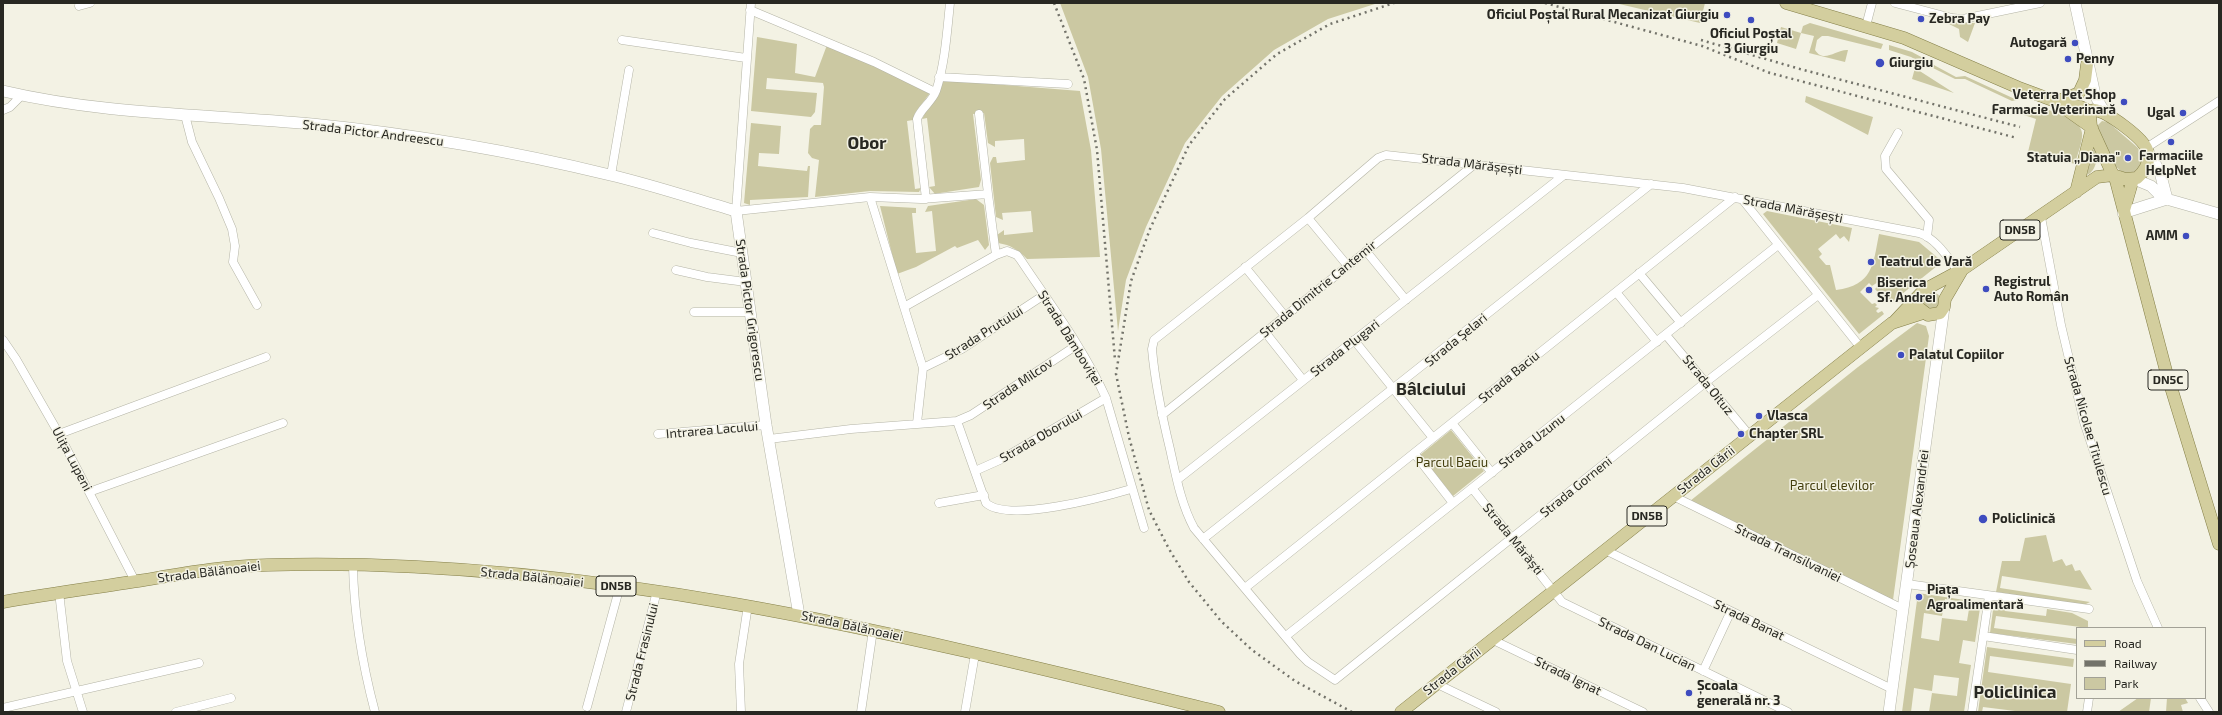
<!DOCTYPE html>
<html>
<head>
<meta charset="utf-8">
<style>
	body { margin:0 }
	#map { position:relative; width:2222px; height:715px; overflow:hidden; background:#f3f2e4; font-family:"Exo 2",sans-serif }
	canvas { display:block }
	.frame { position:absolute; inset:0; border:4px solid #282822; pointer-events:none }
	.legend { position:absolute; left:2076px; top:627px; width:130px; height:72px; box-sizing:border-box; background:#f3f2e4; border:1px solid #a2a196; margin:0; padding:5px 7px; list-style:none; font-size:12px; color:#282822 }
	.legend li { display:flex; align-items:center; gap:8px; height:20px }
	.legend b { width:20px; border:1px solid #a2a196 }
</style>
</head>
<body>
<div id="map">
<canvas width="2222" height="715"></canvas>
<div class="frame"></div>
<ul class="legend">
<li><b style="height:5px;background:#d3ce9e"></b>Road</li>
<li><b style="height:5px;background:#73736a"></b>Railway</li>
<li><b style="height:11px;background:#cbc8a2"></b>Park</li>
</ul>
</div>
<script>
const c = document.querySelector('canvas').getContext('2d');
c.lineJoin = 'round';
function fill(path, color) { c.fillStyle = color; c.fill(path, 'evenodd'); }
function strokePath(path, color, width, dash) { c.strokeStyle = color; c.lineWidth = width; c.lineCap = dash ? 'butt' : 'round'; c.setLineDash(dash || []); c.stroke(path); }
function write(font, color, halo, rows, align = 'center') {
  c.font = font + ' "Exo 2",sans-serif'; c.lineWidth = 3; c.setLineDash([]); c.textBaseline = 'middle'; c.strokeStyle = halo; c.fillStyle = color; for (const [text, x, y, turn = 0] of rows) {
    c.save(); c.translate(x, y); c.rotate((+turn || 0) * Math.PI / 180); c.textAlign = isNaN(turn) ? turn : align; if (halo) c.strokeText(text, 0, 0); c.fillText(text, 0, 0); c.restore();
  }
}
const green = new Path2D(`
	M 1060,3 L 1378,3 L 1328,19 L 1274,50 L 1222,96 L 1185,143 L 1146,227 L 1126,280 L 1118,331 L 1101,149 L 1088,77 Z
	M 1615,3 L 1705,3 L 1700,23 Z
	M 1945,22 L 1975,23 L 1968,42 L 1960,37 L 1959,29 Z
	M 1810,23 L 1883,44 L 1881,49 L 1828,36 L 1822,36 L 1817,40 L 1815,50 C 1824,64 1836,49 1848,50 L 1845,62 L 1809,53 L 1814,36 L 1801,33 L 1796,49 L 1777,43 L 1781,27 L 1801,33 L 1803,26 Z
	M 757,37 L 797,44 L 795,73 L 815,77 L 827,45 L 874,65 L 930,93 L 915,113 L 913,120 L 907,121 L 915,189 L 921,188 L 919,192 L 870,191 L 815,197 L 819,160 L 812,158 L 808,153 L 810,129 L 814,125 L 821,125 L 824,87 L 823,83 L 767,78 L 766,89 L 817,93 L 815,112 L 811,117 L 751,111 Z
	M 1889,45 L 1912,52 L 1925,59 L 1922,63 L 1911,57 L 1889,50 Z
	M 1932,64 L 1956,77 L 1965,76 L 2017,100 L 2012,101 L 1965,79 L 1955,79 L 1929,66 Z
	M 1915,68 L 1954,93 L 1912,79 Z
	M 942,80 L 1080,91 L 1091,150 L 1100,257 L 1027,259 C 1018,250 1011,245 998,243 L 997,235 L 1004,230 L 1004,235 L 1033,232 L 1031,211 L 1002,213 L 1003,220 L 996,217 L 990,163 L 993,157 L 996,157 L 997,163 L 1025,160 L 1024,139 L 995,141 L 995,147 L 988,143 L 984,113 L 973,114 L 981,180 L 979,187 L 940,193 L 935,194 L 929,187 L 935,186 L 927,118 L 922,119 Z
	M 1806,96 L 1873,117 L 1868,135 L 1805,102 Z
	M 2037,106 C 2049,111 2080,117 2082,133 C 2083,142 2077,155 2075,164 L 2028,152 L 2036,119 L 2018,113 Z
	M 2102,121 L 2108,122 L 2138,148 L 2142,159 C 2141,165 2138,171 2131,173 C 2112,176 2105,142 2098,129 L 2098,125 Z
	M 751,123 L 781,126 L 779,154 L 759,153 L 758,166 L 807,171 L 808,166 L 810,166 L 808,197 L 750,200 L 750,205 L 744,203 Z
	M 2092,150 L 2095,150 C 2099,158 2095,172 2087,175 Z
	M 976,199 L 984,205 L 989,245 L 985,250 L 978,240 L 957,248 L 955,246 L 916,267 L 897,274 L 880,206 L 916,208 L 916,213 L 912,213 L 916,253 L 936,251 L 932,211 L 925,212 L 928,206 Z
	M 1767,211 L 1852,228 L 1849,242 L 1844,236 L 1840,239 L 1836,234 L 1818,249 L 1822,254 L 1819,257 L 1826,265 L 1830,265 L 1836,290 C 1873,285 1873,265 1879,234 L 1919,242 L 1938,258 L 1937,266 L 1892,302 L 1890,299 L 1886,301 L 1875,289 L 1879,285 L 1878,282 L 1872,286 L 1869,283 L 1860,292 L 1872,304 L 1875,303 L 1877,305 L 1875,307 L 1879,308 L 1876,311 L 1878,313 L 1882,311 L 1884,314 L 1859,334 L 1763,214 Z
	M1923 301a9 9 0 1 1 18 0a9 9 0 1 1-18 0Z
	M 1917,323 L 1926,326 L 1929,336 L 1893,600 L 1690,501 L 1858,367 Z
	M 1451,430 L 1484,471 L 1453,496 L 1420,455 Z
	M 2046,535 L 2053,562 L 2062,559 L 2066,566 L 2072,564 L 2075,571 L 2080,570 L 2092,590 L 2002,576 L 2000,588 L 2090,602 L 2084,605 L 1996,592 L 2002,561 L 2020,561 L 2025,538 Z
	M 1918,593 L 1978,602 L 1980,608 L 1975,642 L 1963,640 L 1959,663 L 1971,665 L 1964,712 L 1929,712 L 1932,693 L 1957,696 L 1959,678 L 1934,675 L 1932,691 L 1914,688 L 1911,712 L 1902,712 ZM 1945,599 L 1970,603 L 1967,621 L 1942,618 L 1939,641 L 1921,638 L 1924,613 L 1942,616 Z
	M 1994,602 L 2006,604 L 2005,611 L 2046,616 L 2047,609 L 2072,613 L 2088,621 L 2088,628 L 1996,616 L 1994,628 L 2077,639 L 2077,644 L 1990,633 Z
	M 1987,647 L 2074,659 L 2073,667 L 1990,656 L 1988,672 L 2071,684 L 2067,712 L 2023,712 L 1983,707 L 1982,712 L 1978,712 Z
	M 2138,698 L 2151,698 L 2149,712 L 2118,712 Z
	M 2167,698 L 2185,698 L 2188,703 L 2181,705 L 2183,712 L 2166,712 Z`);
const street = new Path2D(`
	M 751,3 L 736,211 L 870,197 L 921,199 L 988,194 L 979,114
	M 1895,3 L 1952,18 L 1963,19 L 2040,3
	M 79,6 L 90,3
	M 750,10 L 874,62 L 935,92
	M 1866,26 L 1872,3
	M 622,40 L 746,58
	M 939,77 L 1068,84
	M 3,110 L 10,107 L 22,95
	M 185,115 L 192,142 L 219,198 L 232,229 L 235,246 L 233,262 L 257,305
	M 1898,133 L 1885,156 L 1886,169 L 1929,220 L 1927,237
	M 2146,148 L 2219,101
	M 611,175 L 629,70
	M 988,194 L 996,255 L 1007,251 L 1017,255 L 1020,259 C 1050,304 1084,349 1106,398 L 1144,528
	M 870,197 L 904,307
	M 926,199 L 917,119 C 921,108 932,102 936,91 C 945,64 947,32 950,3
	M 1742,199 L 1861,348
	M 2041,217 L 2061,325 L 2084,422 L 2137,581 L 2158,628
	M 1308,218 L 1347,265
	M 653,233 L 691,243 L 742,253
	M 1366,251 L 1406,300
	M 1245,267 L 1285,316
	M 676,270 L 707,277 L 746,282
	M 1639,273 L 1681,323
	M 1616,292 L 1657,342
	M 1818,295 L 1706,382 L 1335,680 L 1308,662 L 1300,654 L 1194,528 C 1181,504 1176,476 1170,449 C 1162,416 1155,383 1152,349 L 1154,340 L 1308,218 L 1378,158 L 1386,155 L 1683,188 L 1919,233 C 1936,238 1948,258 1958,271
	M 694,312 L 750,312
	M 1265,332 L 1303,380
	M 1666,335 L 1750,436
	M 3,340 L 16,359 L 59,434 L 135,581
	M 1354,340 L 1433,438
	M 923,368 L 962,349 L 1044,295
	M 1162,415 L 1475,164
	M 957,421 L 986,503 C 1008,523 1104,497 1131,489
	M 917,423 L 923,368 L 904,307 L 996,255
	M 1452,423 L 1492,473
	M 59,434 L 266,357
	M 658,434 L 766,425
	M 769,439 L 851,429 L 957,421 L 971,415 L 1077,345
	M 1414,453 L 1453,503
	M 975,471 L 1002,459 L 1106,398
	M 1177,480 L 1564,175
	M 1472,488 L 1562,602 L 1788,712
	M 89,492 L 283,423
	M 1673,496 L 1903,609
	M 939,503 L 984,495
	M 1203,539 L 1651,184
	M 1605,550 L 1892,689
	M 353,566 C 354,616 362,663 375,712
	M 1907,584 L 2089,609
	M 1245,588 L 1735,197
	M 59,592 L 67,661 L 83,712
	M 1286,636 L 1778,245
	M 1983,636 L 2077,650
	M 1493,640 L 1643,712
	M 1703,671 L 1731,611
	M 1437,684 L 1496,712
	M 2200,698 L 2209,712
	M 587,707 L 620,586
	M 3,708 L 199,663
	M 176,712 L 231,698
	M 626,712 L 657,591
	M 741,712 L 739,664 L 748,605
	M 861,712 L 873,630
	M 965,712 L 975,654
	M 1972,712 L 1989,596
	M 2087,712 L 2089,698`);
const secondary = new Path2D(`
	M 2075,3 L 2095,95 L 2102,108 L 2109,115
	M 3,91 C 105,115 208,114 312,124 C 412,134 512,151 610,175 C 653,185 694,199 736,211 L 766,425 L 799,615
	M 2147,150 L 2160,172 L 2167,199
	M 2134,179 L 2151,186 L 2160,195 L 2170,200 L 2219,214
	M 2123,213 L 2167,199
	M 1889,712 L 1944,307`);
const primary = new Path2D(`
	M 1786,3 L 1904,38 L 2017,87 L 2052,100 L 2081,107 L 2091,112
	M 2058,101 L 2079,93 L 2085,80 L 2087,64
	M 2060,105 L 2091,127
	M 2094,110 C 2107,111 2143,138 2147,150 C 2151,161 2145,171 2137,178 L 2125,179 L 2113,175 L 2091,127 L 2090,115 Z
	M 2115,177 L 2166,371 L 2219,544
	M 2076,192 L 2092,128
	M 2124,210 L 2133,179
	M 1919,308 L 1928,315 L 1940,313 L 1944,307 L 1945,299 L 1962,270
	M 1895,321 L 1924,290 L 1963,269 L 2097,177 L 2113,175
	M 3,602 C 48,594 93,588 138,581 C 181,574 223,566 267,565 C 593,556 905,635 1219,712
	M 1401,712 L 1892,323 L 1923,313`);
const rail = new Path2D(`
	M 1054,3 L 1084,79 L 1097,150 L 1115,360
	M 1545,3 L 1702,46 L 1770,73 L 2017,138
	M 1701,40 L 1800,69 L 2020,127
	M 1352,712 L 1295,681 L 1252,650 L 1221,621 L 1189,582 L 1169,549 L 1149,510 L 1129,437 L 1116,374 L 1131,281 L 1150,229 L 1189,145 L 1225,99 L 1277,54 L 1330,24 L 1394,3`);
const markers = [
	[1727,15,4,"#3e4cbf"],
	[1921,19,4,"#3e4cbf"],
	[1751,20,4,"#3e4cbf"],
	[2075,43,4,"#3e4cbf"],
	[2068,59,4,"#3e4cbf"],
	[1880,63,5,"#3e4cbf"],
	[2124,102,4,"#3e4cbf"],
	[2183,113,4,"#3e4cbf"],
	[2171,142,4,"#3e4cbf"],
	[2128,158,4,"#3e4cbf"],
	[2186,236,4,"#3e4cbf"],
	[1871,262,4,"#3e4cbf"],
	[1986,289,4,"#3e4cbf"],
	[1869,290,4,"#3e4cbf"],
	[1901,355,4,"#3e4cbf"],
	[1759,416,4,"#3e4cbf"],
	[1741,434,4,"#3e4cbf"],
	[1983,519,5,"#3e4cbf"],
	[1919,597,4,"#3e4cbf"],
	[1689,693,4,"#3e4cbf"]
];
const shields = [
	[2020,230,40],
	[2168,380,40],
	[1647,516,40],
	[616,586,40]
];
const shieldNames = [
	["DN5B",2020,230],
	["DN5C",2168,380],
	["DN5B",1647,516],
	["DN5B",616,586]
];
const poiNames = [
	["Oficiul Poștal Rural Mecanizat Giurgiu",1719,15,"right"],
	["Zebra Pay",1929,19],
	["Oficiul Poștal",1751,34,"center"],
	["3 Giurgiu",1751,49,"center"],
	["Autogară",2067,43,"right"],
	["Penny",2076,59],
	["Giurgiu",1889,63],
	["Veterra Pet Shop",2116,95,"right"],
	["Farmacie Veterinară",2116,110,"right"],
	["Ugal",2175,113,"right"],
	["Farmaciile",2171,156,"center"],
	["HelpNet",2171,171,"center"],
	["Statuia ,,Diana\"",2120,158,"right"],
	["AMM",2178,236,"right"],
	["Teatrul de Vară",1879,262],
	["Registrul",1994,282],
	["Auto Român",1994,297],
	["Biserica",1877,283],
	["Sf. Andrei",1877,298],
	["Palatul Copiilor",1909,355],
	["Vlasca",1767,416],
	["Chapter SRL",1749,434],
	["Policlinică",1992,519],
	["Piața",1927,590],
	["Agroalimentară",1927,605],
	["Școala",1697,686],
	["generală nr. 3",1697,701]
];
const streetNames = [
	["Strada Pictor Andreescu",373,133,7],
	["Strada Mărășești",1472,164,7],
	["Strada Mărășești",1793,209,11],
	["Strada Dimitrie Cantemir",1318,289,-39],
	["Strada Pictor Grigorescu",750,310,82],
	["Strada Prutului",984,333,-32],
	["Strada Dâmboviței",1070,338,58],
	["Strada Șelari",1456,340,-39],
	["Strada Plugari",1345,348,-38],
	["Strada Baciu",1509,377,-39],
	["Strada Milcov",1018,384,-34],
	["Strada Oituz",1708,385,51],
	["Strada Nicolae Titulescu",2088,426,74],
	["Intrarea Lacului",712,430,-5],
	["Strada Oborului",1041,436,-30],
	["Strada Uzunu",1532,441,-38],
	["Ulița Lupeni",72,459,62],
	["Strada Gării",1706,470,-38],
	["Strada Gorneni",1576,487,-39],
	["Șoseaua Alexandriei",1917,509,-83],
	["Strada Mărăști",1513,539,51],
	["Strada Transilvaniei",1788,553,26],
	["Strada Bălănoaiei",209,572,-7],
	["Strada Bălănoaiei",532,577,6],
	["Strada Banat",1749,620,26],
	["Strada Bălănoaiei",852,626,12],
	["Strada Dan Lucian",1647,644,26],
	["Strada Frasinului",642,652,-76],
	["Strada Gării",1452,671,-38],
	["Strada Ignat",1568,676,26]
];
const parkNames = [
	["Parcul Baciu",1452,463],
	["Parcul elevilor",1832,486]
];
const districtNames = [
	["Obor",867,143],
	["Bâlciului",1431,389],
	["Policlinica",2015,692]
];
fill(green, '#cbc8a2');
strokePath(street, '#b4b4a6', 9);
strokePath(secondary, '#b4b4a6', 12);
strokePath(primary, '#847f48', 13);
strokePath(street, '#fff', 8);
strokePath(secondary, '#fff', 11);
strokePath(primary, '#d3ce9e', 12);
strokePath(rail, '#73736a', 2.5, [2, 4]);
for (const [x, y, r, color] of markers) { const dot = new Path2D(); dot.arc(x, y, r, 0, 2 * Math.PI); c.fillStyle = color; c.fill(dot); strokePath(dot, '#f3f2e4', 1.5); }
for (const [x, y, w] of shields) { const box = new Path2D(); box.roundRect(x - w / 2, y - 10, w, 20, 3); c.fillStyle = '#f3f2e4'; c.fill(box); strokePath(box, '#282822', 1); }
write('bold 12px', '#282822', null, shieldNames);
write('bold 13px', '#282822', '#f3f2e4', poiNames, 'left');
write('13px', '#282822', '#f3f2e4', streetNames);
write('13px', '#443f0f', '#f3f2e4', parkNames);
write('bold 17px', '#282822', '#f3f2e4', districtNames);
</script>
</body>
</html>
